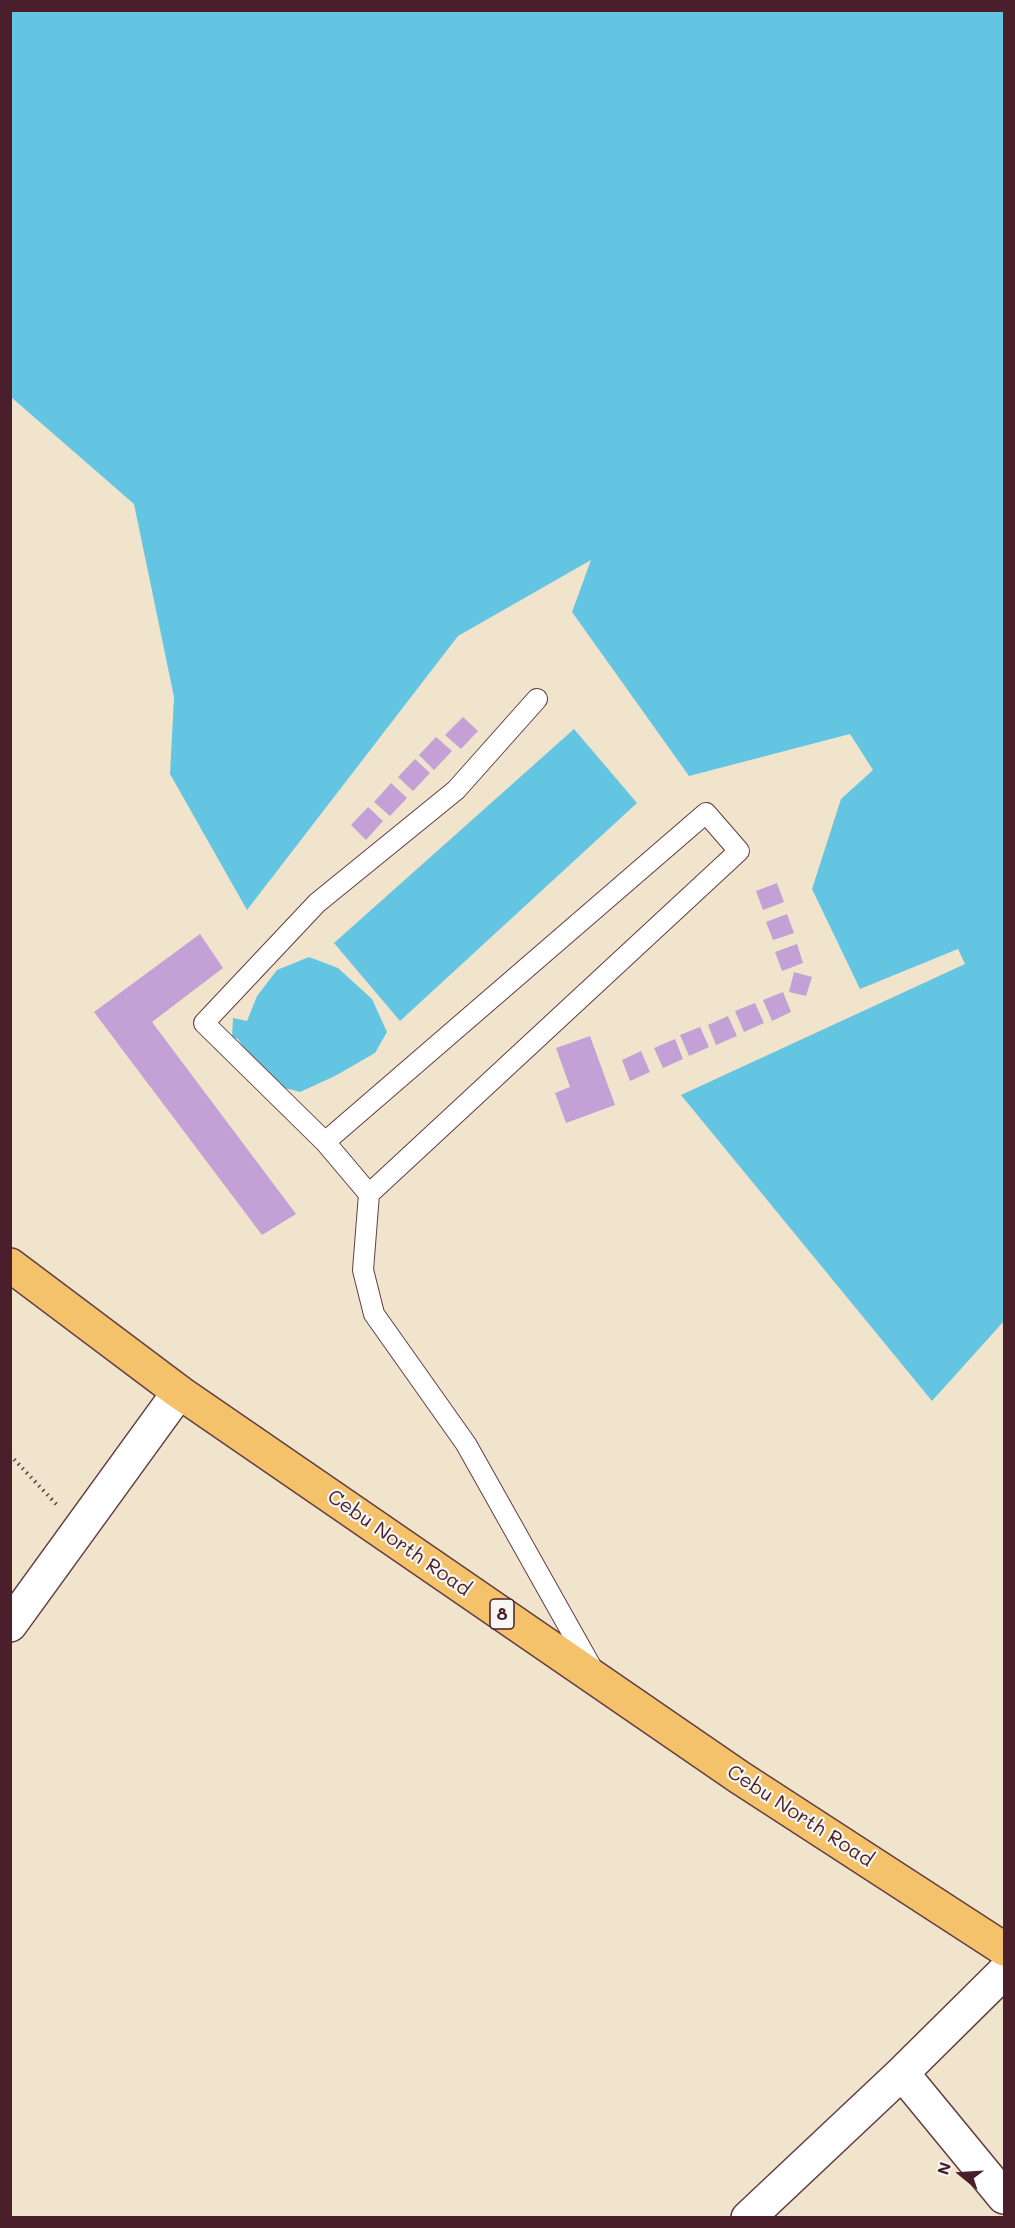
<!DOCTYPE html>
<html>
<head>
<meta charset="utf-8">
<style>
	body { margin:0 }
	#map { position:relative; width:1015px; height:2228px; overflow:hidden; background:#f1e4cc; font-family:Mali,sans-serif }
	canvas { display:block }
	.frame { position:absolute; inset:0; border:12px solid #4a1f2b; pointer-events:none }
	.north { position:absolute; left:931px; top:2144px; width:60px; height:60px; -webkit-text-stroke:4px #f6f6f2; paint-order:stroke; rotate:288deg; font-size:16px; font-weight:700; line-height:24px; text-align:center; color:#4a1f2b }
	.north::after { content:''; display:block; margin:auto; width:21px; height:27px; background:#4a1f2b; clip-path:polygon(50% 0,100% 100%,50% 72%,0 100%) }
</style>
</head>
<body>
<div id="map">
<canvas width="1015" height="2228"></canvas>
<div class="frame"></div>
<div class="north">N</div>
</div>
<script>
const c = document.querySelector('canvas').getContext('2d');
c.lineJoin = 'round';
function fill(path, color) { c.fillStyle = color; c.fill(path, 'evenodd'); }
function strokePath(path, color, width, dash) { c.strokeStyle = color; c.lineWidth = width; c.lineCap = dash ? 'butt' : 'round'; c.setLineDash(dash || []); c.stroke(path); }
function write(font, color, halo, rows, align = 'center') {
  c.font = font + ' Mali,sans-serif'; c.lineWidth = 4.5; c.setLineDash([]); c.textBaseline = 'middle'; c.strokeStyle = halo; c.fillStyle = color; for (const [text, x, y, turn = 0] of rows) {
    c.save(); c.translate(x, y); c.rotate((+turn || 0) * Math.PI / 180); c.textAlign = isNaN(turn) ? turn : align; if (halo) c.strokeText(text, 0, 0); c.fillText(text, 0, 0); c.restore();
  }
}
const water = new Path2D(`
	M 11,10 L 1004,11 L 1004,1321 L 932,1401 L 681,1095 L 965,964 L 958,949 L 860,989 L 812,889 L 841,799 L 873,770 L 850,734 L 689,776 L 572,612 L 591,560 L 458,636 L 247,910 L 170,774 L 174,697 L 134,504 L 11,397 Z
	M 574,729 L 637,803 L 400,1021 L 334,943 Z
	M 309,957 L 338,968 L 372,999 L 387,1032 L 375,1053 L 335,1076 L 300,1092 L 281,1087 L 257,1069 L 238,1039 L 232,1037 L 233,1018 L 247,1021 L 257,996 L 277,970 Z`);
const building = new Path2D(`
	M 463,717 L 478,731 L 461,749 L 445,735 Z
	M 436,737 L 452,751 L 434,770 L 419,755 Z
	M 415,759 L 430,773 L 413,791 L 398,777 Z
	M 391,783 L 407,798 L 390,816 L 374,802 Z
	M 368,807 L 383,821 L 366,840 L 351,825 Z
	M 777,883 L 784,902 L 763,910 L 756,891 Z
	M 787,914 L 794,933 L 773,940 L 766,922 Z
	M 200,934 L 223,968 L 152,1022 L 296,1214 L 262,1235 L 94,1012 Z
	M 797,944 L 803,963 L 782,971 L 775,952 Z
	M 794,972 L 812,977 L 806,996 L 789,992 Z
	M 783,992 L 791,1012 L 772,1021 L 763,1000 Z
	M 755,1003 L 764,1023 L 744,1032 L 735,1011 Z
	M 728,1016 L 737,1036 L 716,1045 L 708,1025 Z
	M 700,1027 L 709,1047 L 689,1056 L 680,1035 Z
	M 590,1036 L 615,1105 L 566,1123 L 555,1093 L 570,1087 L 556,1048 Z
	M 675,1039 L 683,1059 L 663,1068 L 654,1048 Z
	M 641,1051 L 650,1072 L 630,1081 L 622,1060 Z`);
const path = new Path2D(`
	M 10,1455 L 57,1505`);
const service = new Path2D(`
	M 537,699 L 456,790 L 317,903 L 204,1023 L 325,1142 L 369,1194 L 363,1270 L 374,1314 L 466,1444 L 593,1670
	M 325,1142 L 706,813 L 739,851 L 369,1194`);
const minor = new Path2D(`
	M 10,1625 L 179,1392
	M 902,2073 L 1004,2197
	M 748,2218 L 902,2073 L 1004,1972`);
const trunk = new Path2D(`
	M 10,1265 L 179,1392 L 739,1777 L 1004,1949`);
const shields = [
	[502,1614,24]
];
const shieldNames = [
	["8",502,1614]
];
const streetNames = [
	["Cebu North Road",399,1543,35],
	["Cebu North Road",800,1816,33]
];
fill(water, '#64c5e2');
fill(building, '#c3a0d5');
strokePath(service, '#633d43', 22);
strokePath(minor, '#633d43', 36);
strokePath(trunk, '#633d43', 36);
strokePath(path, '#633d43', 4, [1.5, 4.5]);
strokePath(service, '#fff', 20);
strokePath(minor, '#fff', 33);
strokePath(trunk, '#f3c26a', 33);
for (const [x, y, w] of shields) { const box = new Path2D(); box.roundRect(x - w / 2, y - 15, w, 30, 4.5); c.fillStyle = '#f6f6f2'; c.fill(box); strokePath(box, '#4a1f2b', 1.5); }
write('bold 18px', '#4a1f2b', null, shieldNames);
write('20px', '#4a1f2b', '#f6f6f2', streetNames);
</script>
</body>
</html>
